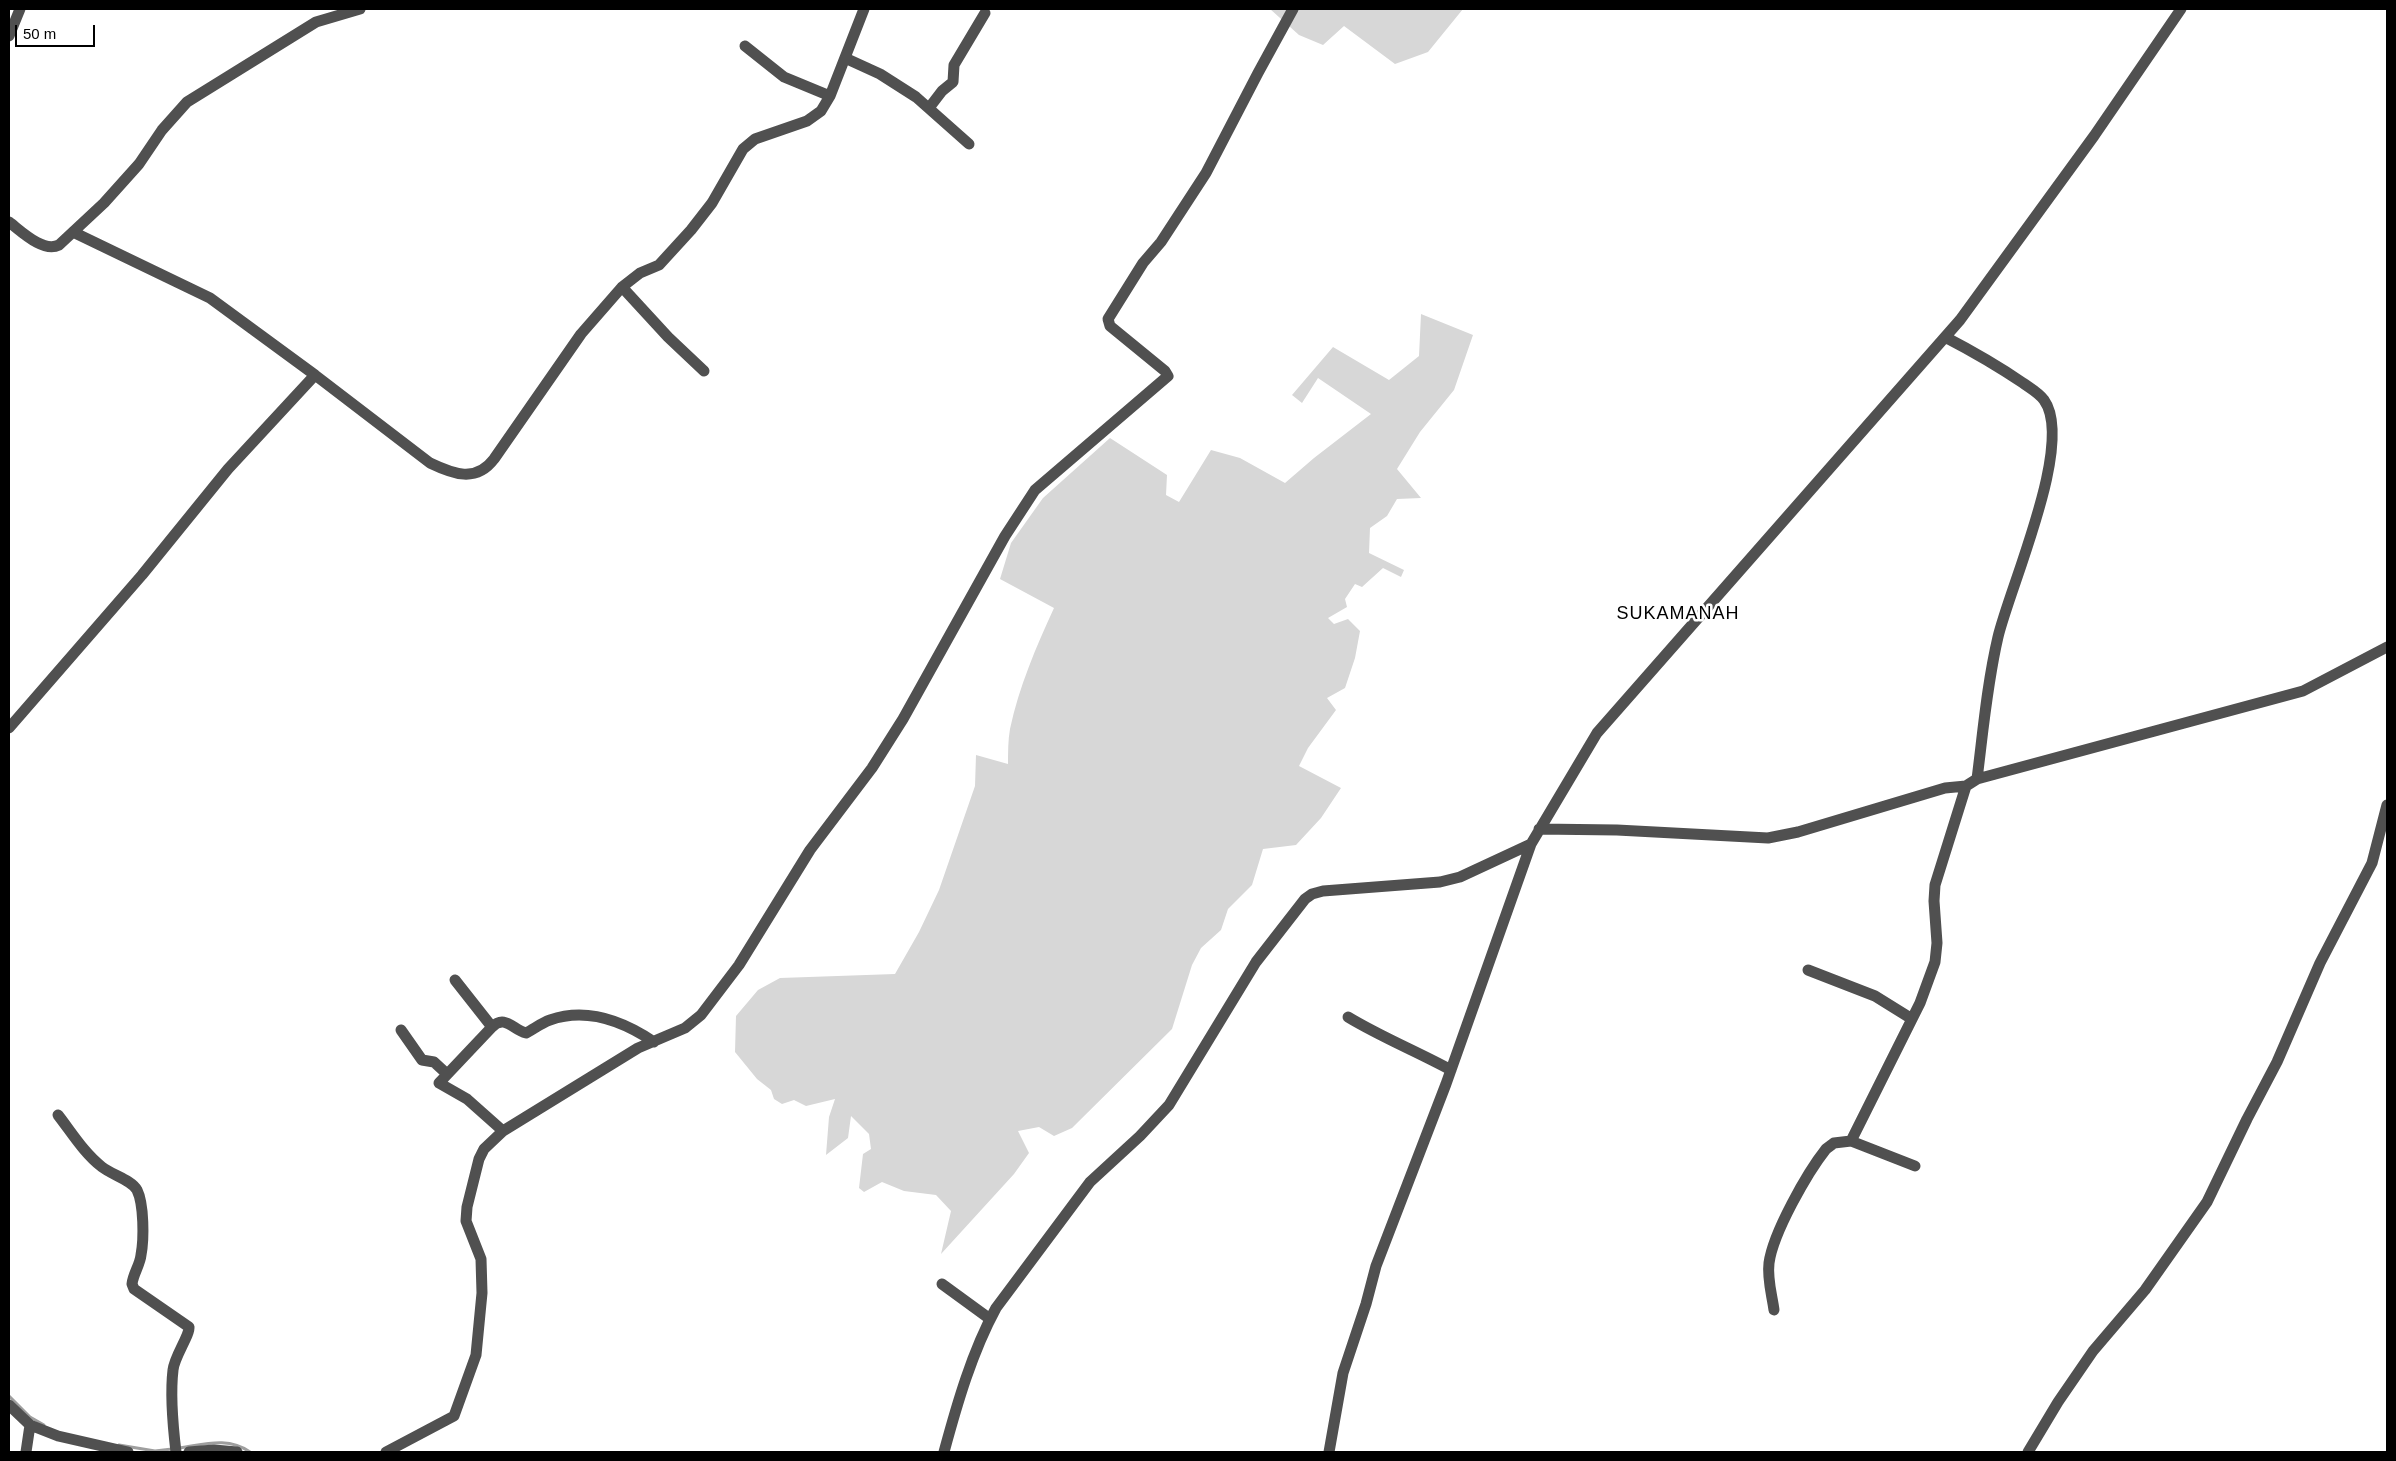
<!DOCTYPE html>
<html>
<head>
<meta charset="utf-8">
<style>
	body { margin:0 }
	#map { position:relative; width:2396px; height:1461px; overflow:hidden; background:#fff; font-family:Helvetica,sans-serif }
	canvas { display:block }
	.frame { position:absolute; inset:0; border:10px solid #000; pointer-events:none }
	.scale { position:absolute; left:15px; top:25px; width:80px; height:22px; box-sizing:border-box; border:2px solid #000; border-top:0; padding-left:6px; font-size:15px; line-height:18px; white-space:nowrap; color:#000; -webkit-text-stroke:4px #fff; paint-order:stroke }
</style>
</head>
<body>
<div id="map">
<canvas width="2396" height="1461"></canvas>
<div class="frame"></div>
<div class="scale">50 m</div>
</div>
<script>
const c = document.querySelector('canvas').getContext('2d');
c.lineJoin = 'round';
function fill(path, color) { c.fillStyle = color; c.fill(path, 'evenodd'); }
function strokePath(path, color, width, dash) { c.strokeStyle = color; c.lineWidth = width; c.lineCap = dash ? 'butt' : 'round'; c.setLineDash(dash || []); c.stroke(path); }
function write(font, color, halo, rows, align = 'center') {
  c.font = font + ' Helvetica,sans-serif'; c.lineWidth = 5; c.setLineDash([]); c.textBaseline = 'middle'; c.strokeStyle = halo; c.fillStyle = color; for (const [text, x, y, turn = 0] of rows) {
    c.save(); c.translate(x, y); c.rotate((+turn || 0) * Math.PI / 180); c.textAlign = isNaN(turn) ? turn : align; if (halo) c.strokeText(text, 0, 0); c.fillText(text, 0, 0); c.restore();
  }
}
const green = new Path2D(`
	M 1270,9 L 1463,9 L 1428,52 L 1395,64 L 1344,26 L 1323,45 L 1299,35 Z
	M 1421,314 L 1473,335 L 1454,390 L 1420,432 L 1397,469 L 1421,498 L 1397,499 L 1387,516 L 1370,528 L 1369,553 L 1404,570 L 1401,577 L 1383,568 L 1362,587 L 1355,584 L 1345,599 L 1347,607 L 1328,618 L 1334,624 L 1348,619 L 1360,631 L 1355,658 L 1345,688 L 1327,698 L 1336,710 L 1308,748 L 1299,766 L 1341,788 L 1321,818 L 1296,845 L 1263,849 L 1252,885 L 1228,909 L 1221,930 L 1201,948 L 1192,965 L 1172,1029 L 1072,1128 L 1054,1136 L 1039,1127 L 1018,1131 L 1029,1153 L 1014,1174 L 941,1254 L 951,1211 L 936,1195 L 904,1191 L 882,1182 L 864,1192 L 859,1188 L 863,1154 L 871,1149 L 869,1134 L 851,1116 L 848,1138 L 826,1155 L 829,1117 L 835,1099 L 806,1106 L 794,1100 L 782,1104 L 774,1099 L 771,1090 L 757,1079 L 735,1052 L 736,1016 L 758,990 L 780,978 L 895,974 L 919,932 L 939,890 L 975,786 L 976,755 L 1008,764 C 1008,753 1008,740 1010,729 C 1019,687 1036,647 1054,608 L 1000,579 L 1011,543 L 1043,498 L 1110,438 L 1167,475 L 1166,495 L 1179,502 L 1211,450 L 1240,458 L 1285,483 L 1314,458 L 1371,414 L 1318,378 L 1302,403 L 1292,395 L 1333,347 L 1389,380 L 1419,356 Z`);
const stream = new Path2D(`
	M 9,1396 L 30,1417 L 44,1425
	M 119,1445 L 155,1451 L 172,1449
	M 178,1448 C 203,1445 227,1436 250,1452`);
const minor = new Path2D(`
	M 9,36 L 20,9
	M 745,46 L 784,77 L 830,96
	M 845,58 L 880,74 L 916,97 L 969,144
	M 929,108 L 942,91 L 953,82 L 954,65 L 985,13
	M 9,222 C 21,231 43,253 59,245 L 104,203 L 139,164 L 162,130 L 187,102 L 316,22 L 360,9
	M 73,232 L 210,298 L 315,375
	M 622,287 L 668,337 L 704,371
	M 9,728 L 142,575 L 228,469 L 315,375 L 430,463 C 453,474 476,483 494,459 L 581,334 L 622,287 L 640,273 L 659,265 L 691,230 L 712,203 L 743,149 L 755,139 L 807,121 L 821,111 L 830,96 L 864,9
	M 1977,779 L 2303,691 L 2387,647
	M 1539,829 L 1617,830 L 1768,838 L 1798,832 L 1945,788 L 1966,786 L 1977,779 C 1983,732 1987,684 1998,637 C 2010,586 2075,443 2044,400 C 2039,393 2030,388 2023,383 C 1998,366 1972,351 1945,337
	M 1808,970 L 1875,996 L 1912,1019
	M 455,980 L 492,1027 L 439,1083 L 467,1099 L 503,1131
	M 1348,1017 C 1381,1037 1416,1051 1451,1070
	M 492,1027 C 505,1014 513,1030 526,1033 C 534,1029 541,1023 550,1020 C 587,1007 623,1021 654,1042
	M 401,1030 L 422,1060 L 434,1062 L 447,1074
	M 58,1115 C 72,1133 84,1153 102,1167 C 112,1175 132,1180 137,1190 C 144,1204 144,1239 141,1255 C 140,1265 133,1274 132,1284 L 134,1289 L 189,1327 C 190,1335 174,1357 173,1370 C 170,1395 173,1427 176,1452
	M 1915,1166 L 1851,1141 L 1920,1003 L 1935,962 L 1937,943 L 1934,901 L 1935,885 L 1966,786
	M 942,1284 L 990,1319
	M 1774,1310 C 1772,1295 1767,1279 1769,1263 C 1773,1233 1807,1173 1826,1149 L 1834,1143 L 1851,1141
	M 9,1405 L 30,1425 L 26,1452
	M 30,1425 L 58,1436 L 128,1452
	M 189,1452 L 214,1450 L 237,1452
	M 386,1452 L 454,1416 L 476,1355 L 482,1293 L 481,1259 L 466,1221 L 467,1207 L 479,1159 L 484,1149 L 503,1131 L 638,1048 L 685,1028 L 701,1015 L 739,965 L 810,850 L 872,768 L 903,719 L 1005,536 L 1035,490 L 1168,376 L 1165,371 L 1110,326 L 1108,319 L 1143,263 L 1161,242 L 1206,173 L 1258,73 L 1293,9
	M 944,1452 C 957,1404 972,1352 996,1308 L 1090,1182 L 1140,1136 L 1169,1105 L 1256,962 L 1305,899 L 1312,894 L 1323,891 L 1440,882 L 1460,877 L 1531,844 L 1597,733 L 1960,320 L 2094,136 L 2181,9
	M 1329,1452 L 1343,1373 L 1366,1304 L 1376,1266 L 1446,1084 L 1531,844
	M 2028,1452 L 2058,1402 L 2093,1351 L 2145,1290 L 2207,1202 L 2247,1119 L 2277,1062 L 2320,963 L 2372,863 L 2387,805`);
const quarterNames = [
	["SUKAMANAH",1678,614]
];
fill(green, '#d7d7d7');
strokePath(stream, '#9e9e9e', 3);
strokePath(minor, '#505050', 11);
c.letterSpacing = '1px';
write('18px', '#000', '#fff', quarterNames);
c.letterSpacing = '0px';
</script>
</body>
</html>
